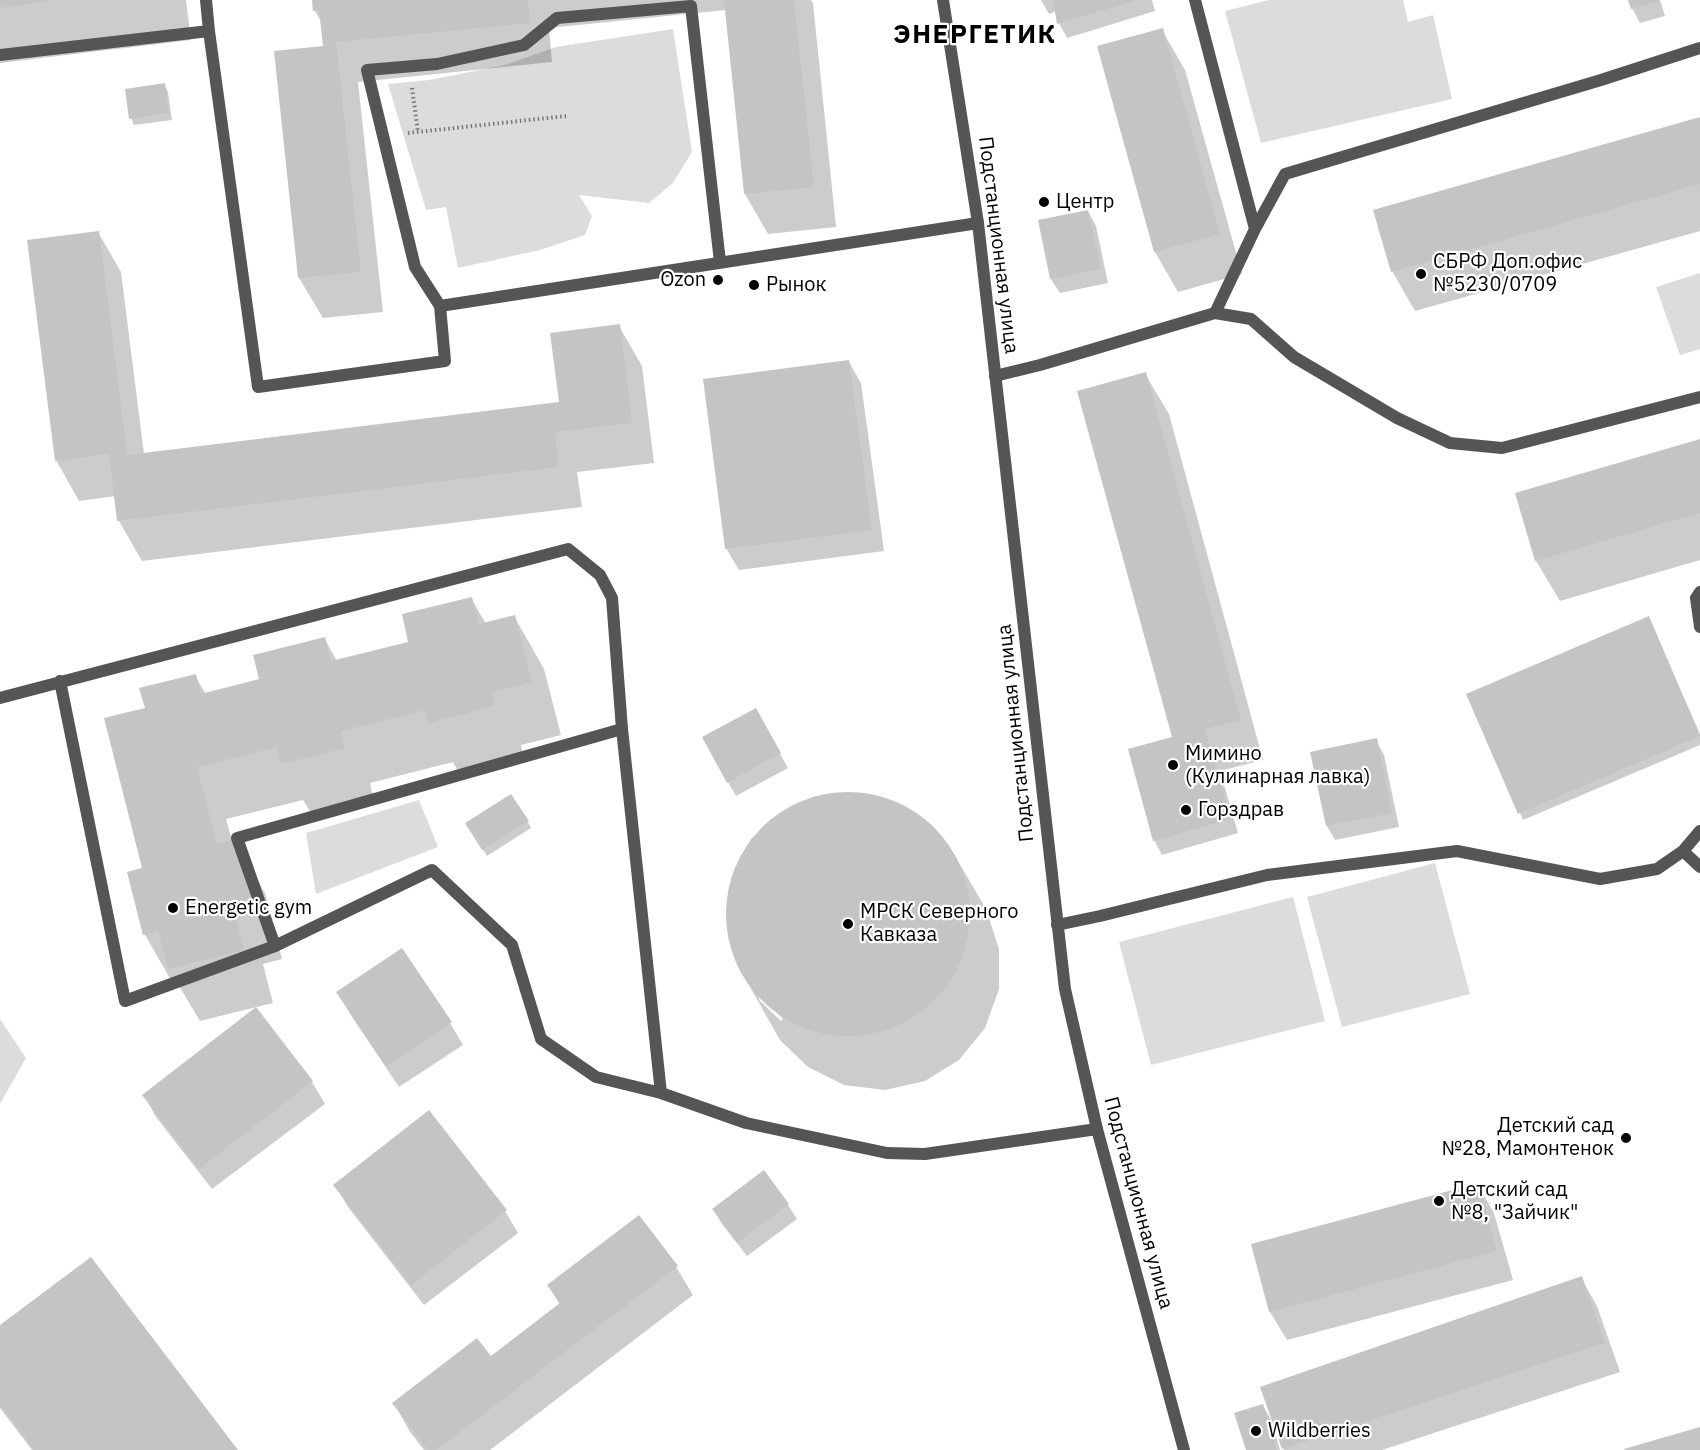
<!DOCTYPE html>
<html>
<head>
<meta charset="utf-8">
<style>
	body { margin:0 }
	canvas { display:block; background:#fff }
</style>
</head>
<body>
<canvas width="1700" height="1450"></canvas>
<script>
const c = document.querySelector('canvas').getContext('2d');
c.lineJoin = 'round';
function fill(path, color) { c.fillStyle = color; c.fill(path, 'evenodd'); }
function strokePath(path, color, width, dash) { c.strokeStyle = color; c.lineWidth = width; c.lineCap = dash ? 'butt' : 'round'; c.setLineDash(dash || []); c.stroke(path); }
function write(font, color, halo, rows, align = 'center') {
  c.font = font + ' "IBM Plex Sans",sans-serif'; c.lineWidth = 4.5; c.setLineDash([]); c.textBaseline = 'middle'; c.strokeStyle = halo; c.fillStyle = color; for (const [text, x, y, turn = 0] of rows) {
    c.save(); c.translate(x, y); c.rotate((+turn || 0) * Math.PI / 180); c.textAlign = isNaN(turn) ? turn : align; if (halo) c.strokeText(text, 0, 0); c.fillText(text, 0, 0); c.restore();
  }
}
const green = new Path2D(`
	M 1269,0 L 1403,0 L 1408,22 L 1433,15 L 1452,99 L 1261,143 L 1225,11 Z
	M 673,29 L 692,152 L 673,183 L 649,203 L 579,195 L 592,216 L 585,235 L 540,250 L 458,268 L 446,207 L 426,210 L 388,84 L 429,80 L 505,65 L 556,47 Z
	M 1700,273 L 1700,349 L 1680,355 L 1656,287 Z
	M 419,800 L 438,847 L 316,894 L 306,833 Z
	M 1435,863 L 1470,994 L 1342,1027 L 1307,897 Z
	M 1293,897 L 1325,1021 L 1151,1065 L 1119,942 Z
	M 0,1019 L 26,1058 L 0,1104 Z`);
const shadow = new Path2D(`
	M 0,0 L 186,0 L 191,40 L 0,63 Z
	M 313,0 L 811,0 L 813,3 L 836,227 L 768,234 L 745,194 L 726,10 L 549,28 L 552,62 L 358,82 L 383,312 L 323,318 L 299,278 L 276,52 L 324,47 L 322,23 L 315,11 Z
	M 1041,0 L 1152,0 L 1155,11 L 1067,38 L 1059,23 L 1056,11 L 1049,14 Z
	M 1630,0 L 1660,0 L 1665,16 L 1640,23 L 1632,8 Z
	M 1162,30 L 1185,70 L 1242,274 L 1178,292 L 1155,252 Z
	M 164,85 L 168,92 L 172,120 L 134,125 L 131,118 Z
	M 1700,119 L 1700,231 L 1415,311 L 1392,271 Z
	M 1088,211 L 1096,226 L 1108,283 L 1060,293 L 1051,279 Z
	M 98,232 L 121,272 L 144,454 L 561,403 L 619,326 L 642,366 L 654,463 L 577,472 L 582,507 L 142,561 L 119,521 L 116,496 L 79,501 L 56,460 Z
	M 849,362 L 861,383 L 884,551 L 739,570 L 726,548 Z
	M 1145,374 L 1169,414 L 1263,760 L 1220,771 L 1238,833 L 1162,855 L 1154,840 L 1175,738 Z
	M 1700,441 L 1700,560 L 1560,601 L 1536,561 L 1517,494 Z
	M 471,598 L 486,624 L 514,616 L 544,669 L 561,735 L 521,745 L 524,759 L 460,775 L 453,762 L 370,783 L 374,801 L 313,816 L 303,800 L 226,819 L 232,841 L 235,841 L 265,893 L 282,959 L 263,964 L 273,1003 L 200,1021 L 179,986 L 175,987 L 145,935 L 129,873 L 144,869 L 146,709 L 195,676 L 206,694 L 261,680 L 324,638 L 337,661 L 410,643 Z
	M 1649,618 L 1700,734 L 1700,745 L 1523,820 L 1468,695 Z
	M 755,710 L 788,768 L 736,796 L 728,782 Z
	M 1376,740 L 1384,755 L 1399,827 L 1335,840 L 1327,826 Z
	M 855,793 L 895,802 L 930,824 L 955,856 L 986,909 L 999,949 L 999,989 L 985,1028 L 959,1060 L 925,1081 L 885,1090 L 844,1085 L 808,1067 L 780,1040 L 750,987 L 732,951 L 726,912 L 733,874 L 751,839 L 780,813 L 816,796 ZM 759,996 L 783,1019 L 781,1021 L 759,1000 Z
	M 527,821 L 531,828 L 487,856 L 467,824 Z
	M 401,950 L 450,1023 L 463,1045 L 399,1087 L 350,1014 L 338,992 Z
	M 256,1009 L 312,1082 L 325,1104 L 212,1189 L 156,1117 L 144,1095 Z
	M 764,1172 L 788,1205 L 797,1219 L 747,1256 L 722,1224 L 714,1209 Z
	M 335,1185 L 505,1211 L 518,1233 L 424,1305 L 348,1207 Z
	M 1478,1185 L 1494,1213 L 1513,1280 L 1287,1340 L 1270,1312 L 1253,1245 Z
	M 676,1267 L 693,1295 L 490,1450 L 424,1450 L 410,1432 L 394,1403 L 491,1358 L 560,1305 L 549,1286 Z
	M 1581,1278 L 1597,1306 L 1620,1372 L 1382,1450 L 1284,1450 L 1276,1428 L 1274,1429 L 1280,1450 L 1247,1450 L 1263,1406 L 1273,1423 Z
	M 0,1327 L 236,1450 L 32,1450 L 0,1408 Z`);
const building = new Path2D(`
	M 0,0 L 50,0 L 50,1 L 0,8 Z
	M 312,0 L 528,0 L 530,23 L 336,42 L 361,272 L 298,278 L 274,51 L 323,46 L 319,10 L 313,11 Z
	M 724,0 L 794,0 L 814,187 L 744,194 Z
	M 1053,0 L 1134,0 L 1134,1 L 1057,24 Z
	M 1628,0 L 1659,0 L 1659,1 L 1631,9 Z
	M 1163,28 L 1220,234 L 1154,252 L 1097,46 Z
	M 165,83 L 169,113 L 129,119 L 125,89 Z
	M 1700,117 L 1700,184 L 1391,272 L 1373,210 Z
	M 1088,210 L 1101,269 L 1050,279 L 1038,220 Z
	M 99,231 L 127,455 L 559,402 L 550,333 L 620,324 L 632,423 L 555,432 L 559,467 L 117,521 L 109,454 L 55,461 L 27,240 Z
	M 849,360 L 872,530 L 725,549 L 703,379 Z
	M 1146,372 L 1241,720 L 1205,729 L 1231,819 L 1153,841 L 1128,749 L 1172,737 L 1077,391 Z
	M 1700,439 L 1700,513 L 1535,561 L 1515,493 Z
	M 472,597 L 479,624 L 515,615 L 532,682 L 492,692 L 495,706 L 428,723 L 425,710 L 341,731 L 345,748 L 281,764 L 277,747 L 197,767 L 217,844 L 235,839 L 253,907 L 234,911 L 244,950 L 168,969 L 158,931 L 143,935 L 127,872 L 142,868 L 104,718 L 145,708 L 139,688 L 196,674 L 201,694 L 259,679 L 253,655 L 325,637 L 331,661 L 408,642 L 402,614 Z
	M 1649,616 L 1700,736 L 1518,814 L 1466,694 Z
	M 756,708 L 781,753 L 727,783 L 702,737 Z
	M 1377,738 L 1392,813 L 1326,826 L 1310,752 Z
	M726 914a122 122 0 1 1 244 0a122 122 0 1 1-244 0Z
	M 511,794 L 529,821 L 482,850 L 465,823 Z
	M 402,948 L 452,1022 L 386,1066 L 336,992 Z
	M 256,1007 L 313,1081 L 199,1169 L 142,1095 Z
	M 429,1110 L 507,1210 L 411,1285 L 333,1185 Z
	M 764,1170 L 789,1204 L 737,1243 L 712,1209 Z
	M 1479,1183 L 1497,1251 L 1269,1312 L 1251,1244 Z
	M 639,1215 L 678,1266 L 436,1450 L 428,1450 L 392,1403 L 477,1338 L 491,1356 L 560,1303 L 547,1285 Z
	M 91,1257 L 238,1450 L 34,1450 L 0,1405 L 0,1325 Z
	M 1582,1276 L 1605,1343 L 1282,1449 L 1260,1387 Z
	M 1263,1404 L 1277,1450 L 1246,1450 L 1234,1413 Z
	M 1700,1427 L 1700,1450 L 1624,1450 L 1624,1449 Z`);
const path = new Path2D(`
	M 412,88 L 418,132
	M 408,133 L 566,116`);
const service = new Path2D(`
	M 206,0 L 209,31 L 258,387 L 445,361 L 440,306 L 978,223
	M 1195,0 L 1255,229
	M 0,55 L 209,31
	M 440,306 L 415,267 L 367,70 L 437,64 L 524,45 L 557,18 L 691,6 L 720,262
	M 1215,313 L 1251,319 L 1294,357 L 1397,418 L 1450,443 L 1502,448 L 1700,397
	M 995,376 L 1040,365 L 1215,313 L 1255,229 L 1285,174 L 1601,80 L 1700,48
	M 1700,592 L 1696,598 L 1700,627
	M 60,681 L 125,1001 L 275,946
	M 0,698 L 568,549 L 600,575 L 612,598 L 622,729 L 661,1093 L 746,1123 L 887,1153 L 925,1154 L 1097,1129
	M 622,729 L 237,838 L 275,946 L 432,870 L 512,945 L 541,1039 L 596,1077 L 661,1093
	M 1683,851 L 1700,867
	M 1057,925 L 1100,916 L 1267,875 L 1457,851 L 1600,879 L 1657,869 L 1683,851 L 1700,831`);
const tertiary = new Path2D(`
	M 943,0 L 978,223 L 1065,989 L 1097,1129 L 1184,1450`);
const markers = [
	[1044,202,6,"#000"],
	[1421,274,6,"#000"],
	[718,280,6,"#000"],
	[754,285,6,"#000"],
	[1173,765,6,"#000"],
	[1186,810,6,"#000"],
	[173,908,6,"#000"],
	[848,924,6,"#000"],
	[1626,1138,6,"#000"],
	[1439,1201,6,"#000"],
	[1256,1431,6,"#000"]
];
const poiNames = [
	["Центр",1056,202],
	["СБРФ Доп.офис",1433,262],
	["№5230/0709",1433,285],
	["Ozon",706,280,"right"],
	["Рынок",766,285],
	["Мимино",1185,754],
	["(Кулинарная лавка)",1185,777],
	["Горздрав",1198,810],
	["Energetic gym",185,908],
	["МРСК Северного",860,912],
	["Кавказа",860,935],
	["Детский сад",1614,1126,"right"],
	["№28, Мамонтенок",1614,1149,"right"],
	["Детский сад",1451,1190],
	["№8, \"Зайчик\"",1451,1213],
	["Wildberries",1268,1431]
];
const streetNames = [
	["Подстанционная улица",998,245,83],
	["Подстанционная улица",1016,733,-96],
	["Подстанционная улица",1138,1203,75]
];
const districtNames = [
	["ЭНЕРГЕТИК",975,35]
];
fill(green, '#dcdcdc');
fill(shadow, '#0003');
fill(building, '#c4c4c4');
strokePath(path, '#777', 4, [1.5, 3]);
strokePath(service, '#555', 12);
strokePath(tertiary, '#555', 12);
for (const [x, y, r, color] of markers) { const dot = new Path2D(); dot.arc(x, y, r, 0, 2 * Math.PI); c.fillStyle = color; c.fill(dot); strokePath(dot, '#fff', 2); }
write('20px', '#000', '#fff', poiNames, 'left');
write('20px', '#000', '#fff', streetNames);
c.letterSpacing = '1.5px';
write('bold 26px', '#000', '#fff', districtNames);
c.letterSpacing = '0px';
</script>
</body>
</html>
